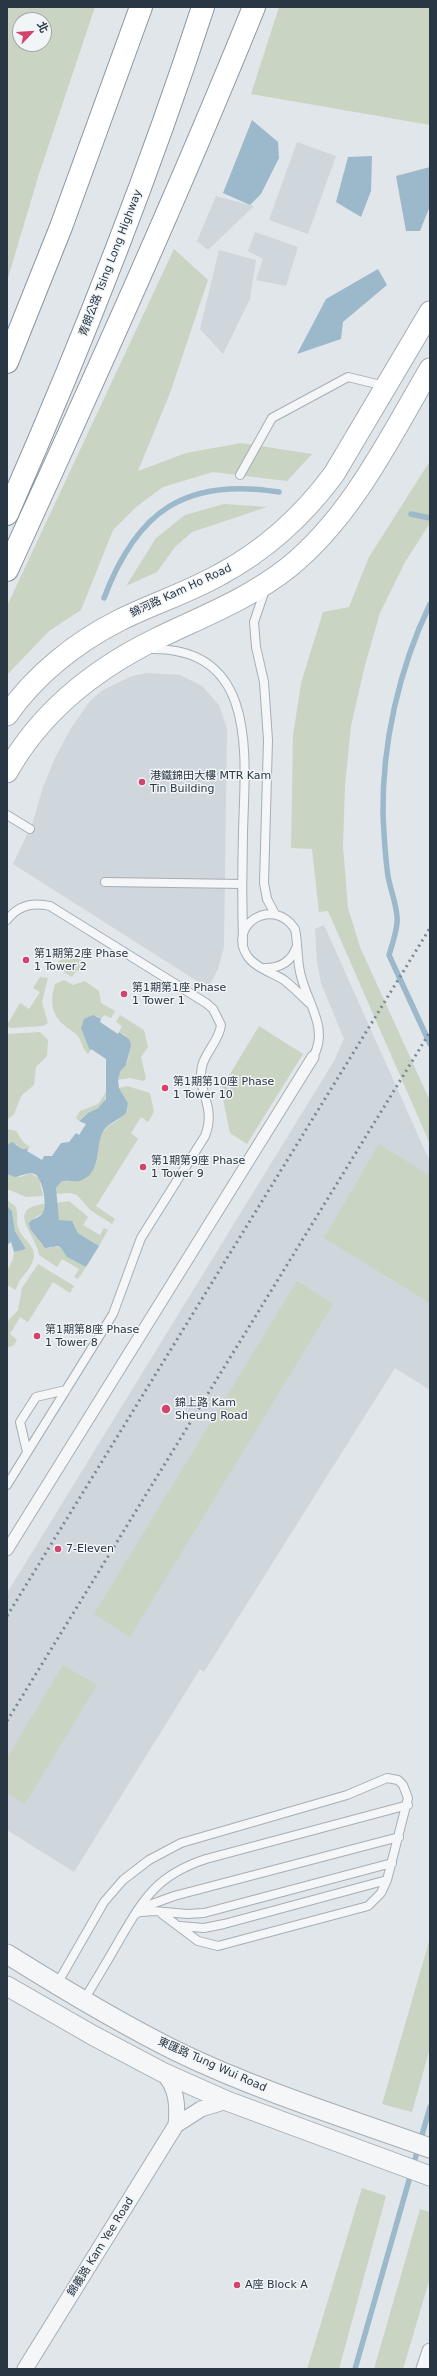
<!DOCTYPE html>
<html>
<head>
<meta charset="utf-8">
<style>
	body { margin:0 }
	#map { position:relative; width:437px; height:2376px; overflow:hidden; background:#e1e6ea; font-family:"DejaVu Sans","Noto Sans TC",sans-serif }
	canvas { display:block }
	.frame { position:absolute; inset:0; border:8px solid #293643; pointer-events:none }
	.north { position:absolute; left:12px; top:12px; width:40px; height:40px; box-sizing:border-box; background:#f1f5f7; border:1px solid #a1a9af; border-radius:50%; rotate:65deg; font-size:11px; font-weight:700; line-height:16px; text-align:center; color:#293643 }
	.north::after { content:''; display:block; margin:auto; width:14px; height:18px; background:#d2446d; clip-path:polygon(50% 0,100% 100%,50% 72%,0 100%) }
</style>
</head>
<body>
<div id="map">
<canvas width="437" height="2376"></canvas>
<div class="frame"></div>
<div class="north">北</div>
</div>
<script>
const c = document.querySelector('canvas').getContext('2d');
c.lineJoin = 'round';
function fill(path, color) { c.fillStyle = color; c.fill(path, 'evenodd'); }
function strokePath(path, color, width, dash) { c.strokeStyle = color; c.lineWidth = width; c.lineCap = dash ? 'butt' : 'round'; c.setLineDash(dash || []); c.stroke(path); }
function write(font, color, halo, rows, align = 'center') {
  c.font = font + ' "DejaVu Sans","Noto Sans TC",sans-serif'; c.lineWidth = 3; c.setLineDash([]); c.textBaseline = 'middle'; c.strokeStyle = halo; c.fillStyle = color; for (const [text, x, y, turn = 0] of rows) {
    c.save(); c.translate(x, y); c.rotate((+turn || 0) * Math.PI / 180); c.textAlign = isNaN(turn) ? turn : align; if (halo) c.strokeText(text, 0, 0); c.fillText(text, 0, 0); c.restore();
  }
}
const built = new Path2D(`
	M 297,142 L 336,156 L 308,234 L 269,220 Z
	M 216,196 L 254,206 L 208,250 L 197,241 Z
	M 255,232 L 298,247 L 286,286 L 256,280 L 263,259 L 248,251 Z
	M 219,250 L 256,260 L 250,299 L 223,354 L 200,329 Z
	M 147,673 L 180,675 L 202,686 L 219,705 L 227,729 L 224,947 L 218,969 L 208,988 L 13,864 L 33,822 L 42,790 L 55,758 L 71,728 L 90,701 L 103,690 L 132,676 Z
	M 324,925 L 430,1162 L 430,1390 L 395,1368 L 204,1672 L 200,1669 L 74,1872 L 7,1830 L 7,1593 L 334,1061 L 344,1039 L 321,983 L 317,962 L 315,929 Z`);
const green = new Path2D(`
	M 7,7 L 95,7 L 39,174 L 7,281 ZM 20,20 L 44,20 L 44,44 L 20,44 Z
	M 279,7 L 430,7 L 430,125 L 251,94 Z
	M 174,249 L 208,280 L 170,393 L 138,471 L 186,453 L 241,443 L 312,454 L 287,481 L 213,472 L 163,487 L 136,507 L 113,530 L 81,610 L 49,631 L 7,675 L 7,606 Z
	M 430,461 L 430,523 L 405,562 L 380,613 L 365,665 L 351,726 L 345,785 L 343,846 L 348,908 L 360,947 L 430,1101 L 430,1144 L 328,911 L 319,912 L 312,849 L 291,848 L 293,736 L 301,683 L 323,612 L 349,607 L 369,557 Z
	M 224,504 L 267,507 L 192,532 L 175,547 L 157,572 L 126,586 L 156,538 L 185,515 Z
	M 74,956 L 87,964 L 84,969 L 76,971 L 72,977 L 56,967 L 60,959 Z
	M 40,977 L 48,978 L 42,1002 L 48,1023 L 43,1026 L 10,1028 L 7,1025 L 20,1003 L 29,1009 L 40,992 L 33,988 Z
	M 64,980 L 73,985 L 85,981 L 99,991 L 101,1003 L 115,1011 L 111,1018 L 104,1015 L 101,1019 L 97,1016 L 83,1033 L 90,1051 L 88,1054 C 82,1049 82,1041 77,1035 C 73,1031 68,1029 64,1025 C 51,1014 50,1000 55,984 Z
	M 120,1015 L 144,1030 L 148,1047 L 141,1057 L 146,1078 L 144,1081 L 129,1078 L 118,1080 C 119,1073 121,1071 125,1066 C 132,1057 128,1044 125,1035 L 119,1032 L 122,1026 L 116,1022 Z
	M 259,1026 L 303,1054 L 247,1144 L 230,1133 L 221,1089 Z
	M 40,1032 L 48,1040 L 47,1056 L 36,1067 L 34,1085 L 21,1096 L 14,1114 L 7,1120 L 7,1034 Z
	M 127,1086 L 150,1093 L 154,1112 L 148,1122 L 141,1117 L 131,1133 L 138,1139 L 96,1206 L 115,1219 L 112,1224 L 90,1210 L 77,1195 L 70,1193 L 55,1194 L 56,1188 L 61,1182 C 70,1179 79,1183 88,1176 C 101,1166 95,1149 101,1136 C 106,1125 114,1124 121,1117 C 125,1114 126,1107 128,1103 L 119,1088 Z
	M 107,1091 C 104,1113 90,1107 79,1121 L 76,1118 L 80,1111 L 98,1104 Z
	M 7,1129 L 16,1131 L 23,1142 L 30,1147 L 28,1149 L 22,1149 L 16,1144 L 7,1145 Z
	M 379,1144 L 430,1176 L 430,1303 L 324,1238 Z
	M 30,1173 L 39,1178 L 43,1196 L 26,1197 L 7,1189 L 7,1174 L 21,1177 Z
	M 7,1200 L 15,1206 C 19,1213 16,1220 18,1227 C 22,1241 40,1246 32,1263 C 28,1273 18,1278 16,1290 L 7,1285 L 7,1271 L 13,1259 L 14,1252 L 26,1249 L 15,1231 L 12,1211 L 7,1206 Z
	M 69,1201 L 88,1217 L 83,1225 L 100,1235 L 104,1228 L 108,1230 L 99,1246 L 78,1233 L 75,1226 L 69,1221 L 59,1220 L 56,1203 Z
	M 44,1204 L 43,1213 L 33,1219 L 30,1229 L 42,1245 L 50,1248 L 53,1246 L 61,1248 L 69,1258 L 86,1267 L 78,1279 L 74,1277 L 79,1269 L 62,1259 L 57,1267 L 39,1255 C 39,1238 3,1209 44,1204 Z
	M 38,1264 L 74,1286 L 70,1293 L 53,1282 L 28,1322 L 20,1317 L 10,1334 L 17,1340 L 13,1346 L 7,1347 L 7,1322 L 18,1310 L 22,1288 Z
	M 297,1281 L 333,1304 L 130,1637 L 94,1614 Z
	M 63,1665 L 97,1685 L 25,1804 L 7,1793 L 7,1758 Z
	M 430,1938 L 430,2048 L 412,2112 L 382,2104 Z
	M 362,2188 L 386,2196 L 339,2369 L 307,2369 Z
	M 420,2209 L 430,2212 L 430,2278 L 403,2369 L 374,2369 Z`);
const water = new Path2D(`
	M 252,120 L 278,142 L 279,158 L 261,194 L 250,205 L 223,193 Z
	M 372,156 L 371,191 L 361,217 L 336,202 L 348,157 Z
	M 430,167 L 430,206 L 420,231 L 406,231 L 396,176 Z
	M 378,269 L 387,285 L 343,322 L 341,339 L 297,354 L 326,299 Z
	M 93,1015 L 101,1019 L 100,1022 L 118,1034 L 119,1032 L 129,1039 L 131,1045 L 126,1065 L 120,1072 L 118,1080 L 119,1088 L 128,1103 L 126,1113 C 119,1120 110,1122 104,1130 C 94,1145 103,1171 82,1180 C 75,1183 68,1179 61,1182 L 56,1188 L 59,1220 L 72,1221 L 78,1233 L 99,1246 L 86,1267 L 67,1257 L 61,1248 L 58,1246 L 45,1248 L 30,1229 L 29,1223 C 32,1218 38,1219 42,1214 C 48,1206 43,1180 35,1174 L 30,1173 L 15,1177 L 7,1174 L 7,1145 L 12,1142 L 22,1149 L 28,1149 L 27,1151 L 42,1160 L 44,1156 L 52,1156 L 61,1143 L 69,1142 L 76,1133 L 79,1135 L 86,1124 L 79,1121 L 88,1113 L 98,1108 L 106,1099 L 106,1059 L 91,1049 L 90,1051 L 81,1028 L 84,1019 Z
	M 7,1206 L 12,1211 L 15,1231 L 26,1249 L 14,1252 L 11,1242 L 7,1245 Z`);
const stream = new Path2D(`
	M 411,514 L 430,518
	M 104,598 C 137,511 185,477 279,492
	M 430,604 C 399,669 382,743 383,815 C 384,835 385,856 388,876 C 390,889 399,911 397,923 C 396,934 392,945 389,955 L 430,1044
	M 355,2369 L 430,2107`);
const service = new Path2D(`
	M 240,475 L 272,418 L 348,377 L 385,386
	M 265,590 L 254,622 L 256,647 L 264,682 L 268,740 L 264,883 L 267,899 L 275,914
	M 150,649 C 259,647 245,756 243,832 C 242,869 242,906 243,944
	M 7,815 L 30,829
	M 105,882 L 242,884
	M 7,920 C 18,905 33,902 50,906 L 206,1003 L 213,1009 L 221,1025 C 219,1041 206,1051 202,1066 C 196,1091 217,1106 205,1136 L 141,1238 L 113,1314 L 7,1485
	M 265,968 C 280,968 291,962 296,948
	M 309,1003 C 301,995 293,987 284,980 C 273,973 256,968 248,957 C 226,926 272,895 295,929 C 298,943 297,958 300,972 C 306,1002 330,1028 313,1057
	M 27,1452 L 20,1422 L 36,1397 L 66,1390
	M 142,1912 L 154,1911 L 187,1914 L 204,1913 L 392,1863
	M 136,1914 L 152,1904 L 174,1896 L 399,1837
	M 162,1914 L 198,1941 L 218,1946 L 368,1906 L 381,1893 L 387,1880
	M 57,1984 L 104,1902 L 123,1880 L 149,1860 L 181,1843 L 347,1795 L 387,1778 L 398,1780 L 403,1785 L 408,1798 L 387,1880 L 224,1924 L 204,1928 L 180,1926
	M 84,2000 C 96,1980 108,1960 120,1939 C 144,1898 157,1875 206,1859 L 408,1805`);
const pedestrian = new Path2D(`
	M 7,1550 L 313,1057`);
const minor = new Path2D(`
	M 162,2072 C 177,2087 178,2105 176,2125
	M 25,2369 L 176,2125 L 201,2109 L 227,2101
	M 424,2369 L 430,2351`);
const tertiary = new Path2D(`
	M 7,1954 C 63,1989 119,2023 178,2052 C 259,2091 346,2118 430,2148
	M 7,1986 L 94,2036 L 162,2072 L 227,2101 L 430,2176`);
const secondary = new Path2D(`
	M 7,715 C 35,675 76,642 120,620 C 152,604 187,593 219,575 C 266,550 303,516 334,474 L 430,312
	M 7,772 C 41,711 95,669 156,639 C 201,617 249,599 289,567 C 352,516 389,439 430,369`);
const motorway = new Path2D(`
	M 7,362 L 61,227 L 141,7
	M 7,514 C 80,348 147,179 203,7
	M 7,570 C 92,384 177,197 254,7`);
const rail = new Path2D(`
	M 7,1616 L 430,928
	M 7,1721 L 430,1032`);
const markers = [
	[142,782,4,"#d2446d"],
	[26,960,4,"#d2446d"],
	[124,994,4,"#d2446d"],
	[165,1088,4,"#d2446d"],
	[143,1167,4,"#d2446d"],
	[37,1336,4,"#d2446d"],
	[166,1409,5,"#d2446d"],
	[58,1549,4,"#d2446d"],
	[237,2285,4,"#d2446d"]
];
const streetNames = [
	["青朗公路 Tsing Long Highway",111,263,-69],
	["錦河路 Kam Ho Road",181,591,-25],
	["東匯路 Tung Wui Road",212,2065,24],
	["錦義路 Kam Yee Road",101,2247,-58]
];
const poiNames = [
	["港鐵錦田大樓 MTR Kam",150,776],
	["Tin Building",150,789],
	["第1期第2座 Phase",34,954],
	["1 Tower 2",34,967],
	["第1期第1座 Phase",132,988],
	["1 Tower 1",132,1001],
	["第1期第10座 Phase",173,1082],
	["1 Tower 10",173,1095],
	["第1期第9座 Phase",151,1161],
	["1 Tower 9",151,1174],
	["第1期第8座 Phase",45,1330],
	["1 Tower 8",45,1343],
	["錦上路 Kam",175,1403],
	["Sheung Road",175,1416],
	["7-Eleven",66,1549],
	["A座 Block A",245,2285]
];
fill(built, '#cfd6dc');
fill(green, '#c9d4c2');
fill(water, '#9bb9cb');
strokePath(stream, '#9bb9cb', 5.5);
strokePath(service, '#a6aeb5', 10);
strokePath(pedestrian, '#a6aeb5', 13);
strokePath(minor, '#a6aeb5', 17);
strokePath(tertiary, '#a6aeb5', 21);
strokePath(secondary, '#a6aeb5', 23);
strokePath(motorway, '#8896a1', 24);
strokePath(service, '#f4f6f8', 8);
strokePath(pedestrian, '#f4f6f8', 11);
strokePath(minor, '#f4f6f8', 15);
strokePath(tertiary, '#f4f6f8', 19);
strokePath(secondary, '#fff', 21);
strokePath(motorway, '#fff', 22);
strokePath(rail, '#7a8894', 3, [2, 4]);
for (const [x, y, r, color] of markers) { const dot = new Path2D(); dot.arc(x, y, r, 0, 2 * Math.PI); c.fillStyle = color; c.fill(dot); strokePath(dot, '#f1f5f7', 1.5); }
write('11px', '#293643', '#f1f5f7', streetNames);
write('11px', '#293643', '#f1f5f7', poiNames, 'left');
</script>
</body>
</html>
